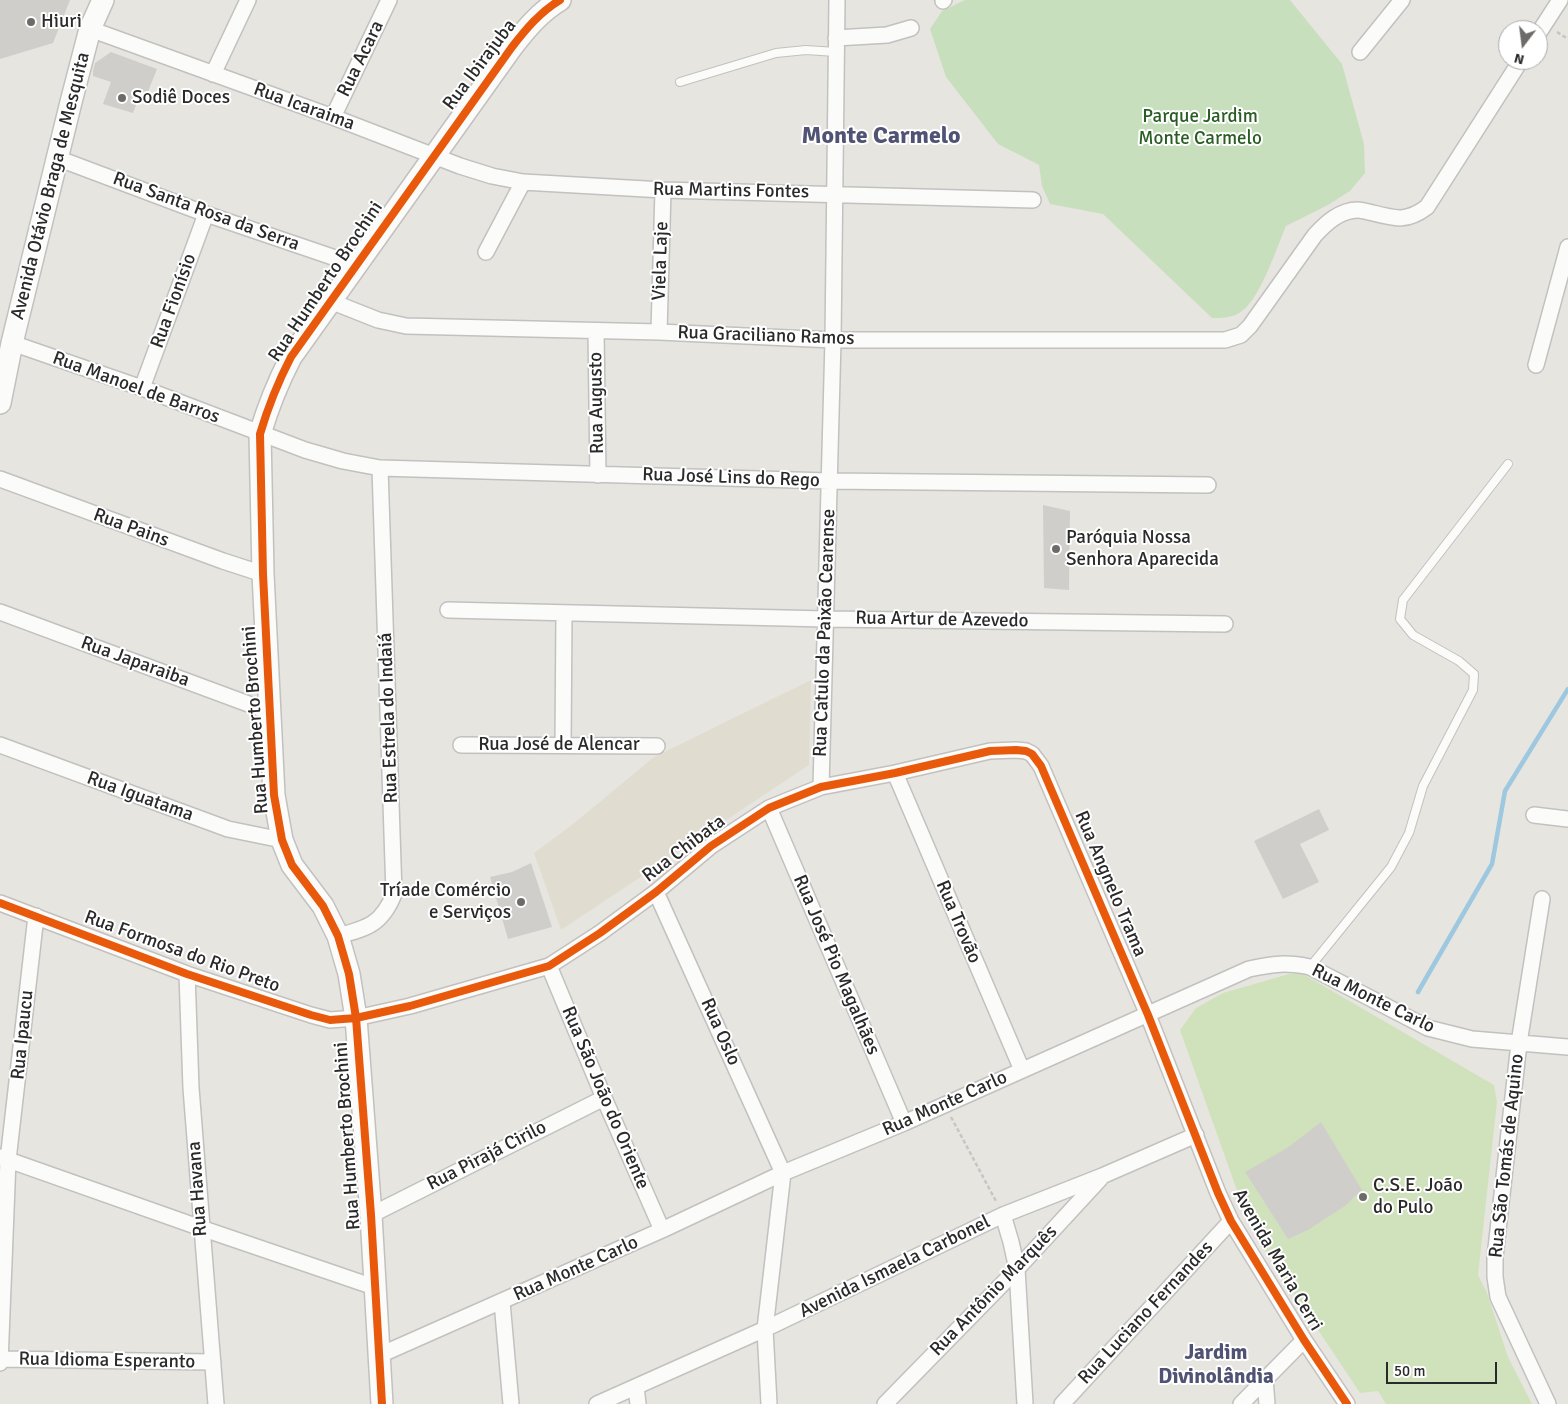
<!DOCTYPE html>
<html>
<head>
<meta charset="utf-8">
<style>
	body { margin:0 }
	#map { position:relative; width:1568px; height:1404px; overflow:hidden; background:#e7e5e0; font-family:Signika,sans-serif }
	canvas { display:block }
	.north { position:absolute; left:1498px; top:20px; width:50px; height:50px; box-sizing:border-box; background:#fff; border:1px solid #aaa; border-radius:50%; rotate:195deg; font-size:14px; font-weight:700; line-height:20px; text-align:center; color:#2a2a2a }
	.north::after { content:''; display:block; margin:auto; width:18px; height:22px; background:#6c6b6a; clip-path:polygon(50% 0,100% 100%,50% 72%,0 100%) }
	.scale { position:absolute; left:1386px; top:1362px; width:111px; height:22px; box-sizing:border-box; border:2px solid #2a2a2a; border-top:0; padding-left:6px; font-size:15px; line-height:18px; white-space:nowrap; color:#2a2a2a; -webkit-text-stroke:4px #fff; paint-order:stroke }
</style>
</head>
<body>
<div id="map">
<canvas width="1568" height="1404"></canvas>
<div class="north">N</div>
<div class="scale">50 m</div>
</div>
<script>
const c = document.querySelector('canvas').getContext('2d');
c.lineJoin = 'round';
function fill(path, color) { c.fillStyle = color; c.fill(path, 'evenodd'); }
function strokePath(path, color, width, dash) { c.strokeStyle = color; c.lineWidth = width; c.lineCap = dash ? 'butt' : 'round'; c.setLineDash(dash || []); c.stroke(path); }
function write(font, color, halo, rows, align = 'center') {
  c.font = font + ' Signika,sans-serif'; c.lineWidth = 4; c.setLineDash([]); c.textBaseline = 'middle'; c.strokeStyle = halo; c.fillStyle = color; for (const [text, x, y, turn = 0] of rows) {
    c.save(); c.translate(x, y); c.rotate((+turn || 0) * Math.PI / 180); c.textAlign = isNaN(turn) ? turn : align; if (halo) c.strokeText(text, 0, 0); c.fillText(text, 0, 0); c.restore();
  }
}
const education = new Path2D(`
	M 811,680 L 809,765 L 561,930 L 534,853 L 573,824 L 654,757 Z`);
const green = new Path2D(`
	M 965,0 L 1290,0 L 1342,64 L 1364,144 L 1365,173 L 1350,191 L 1328,205 L 1286,226 C 1277,247 1259,303 1239,313 C 1231,318 1221,318 1212,318 L 1103,214 L 1050,204 L 1042,186 L 1039,165 L 998,144 L 946,77 L 930,29 L 942,11 Z`);
const pitch = new Path2D(`
	M 1289,974 L 1303,974 L 1494,1085 L 1497,1102 L 1478,1275 L 1487,1293 L 1508,1357 L 1532,1404 L 1386,1404 L 1378,1391 L 1360,1393 L 1267,1253 L 1245,1213 L 1180,1030 L 1196,1008 L 1223,993 Z`);
const stream = new Path2D(`
	M 1418,992 L 1492,864 L 1505,791 L 1568,689`);
const building = new Path2D(`
	M 0,0 L 70,0 L 53,43 L 0,59 Z
	M 111,52 L 157,69 L 147,94 L 141,92 L 133,113 L 103,104 L 111,82 L 93,76 L 93,71 L 95,63 Z
	M 1043,505 L 1070,511 L 1069,590 L 1044,588 Z
	M 1319,809 L 1329,830 L 1300,844 L 1319,882 L 1283,899 L 1254,841 Z
	M 531,863 L 552,927 L 508,939 L 490,877 L 512,872 Z
	M 1321,1122 L 1362,1190 L 1345,1206 L 1308,1230 L 1288,1239 L 1245,1172 L 1287,1148 Z`);
const path = new Path2D(`
	M 1557,32 L 1568,39
	M 951,1117 L 997,1203`);
const lane = new Path2D(`
	M 680,82 L 776,53 L 806,50 L 836,52
	M 1310,967 L 1391,867 L 1409,833 L 1423,786 L 1473,690 L 1474,674 L 1459,661 L 1413,635 L 1400,619 L 1403,600 L 1508,464`);
const street = new Path2D(`
	M 943,1 L 944,0
	M 90,29 L 333,117 L 460,166 L 492,176 L 523,182 L 663,190 L 1033,200
	M 1538,34 L 1560,0
	M 836,38 L 887,35 L 911,28
	M 1360,52 L 1402,0
	M 213,74 L 248,0
	M 333,117 L 389,0
	M 57,158 L 206,214 L 356,265
	M 486,252 L 523,182
	M 330,301 L 378,320 L 406,326 L 659,332 L 833,340 L 1225,340 L 1241,335 L 1250,326 L 1315,235 C 1326,223 1340,210 1358,210 C 1362,210 1368,212 1373,213 C 1396,219 1407,222 1427,207 L 1521,60
	M 596,331 L 598,475
	M 659,332 L 663,190
	M 12,343 L 142,388 L 305,450 L 343,461 L 380,468 L 829,481 L 1208,485
	M 1536,365 L 1568,247
	M 142,388 L 206,214
	M 0,479 L 223,561 L 263,574
	M 448,610 L 826,619 L 1225,624
	M 0,612 L 270,712
	M 0,745 L 228,829 L 282,840
	M 461,745 L 657,746
	M 563,745 L 564,613
	M 895,773 L 1022,1070
	M 821,787 L 833,340 L 837,0
	M 769,808 L 904,1123
	M 1534,815 L 1568,819
	M 656,892 L 783,1173 L 765,1329 L 769,1404
	M 1542,899 L 1519,1043 L 1495,1257 L 1495,1277 L 1498,1297 L 1548,1404
	M 0,903 L 187,974 L 311,1015 L 330,1020 L 356,1018 L 410,1006 L 549,966 L 600,933 L 656,892 L 711,846 L 769,808 L 821,787 L 895,773 L 990,751 L 1016,750 L 1026,751 L 1032,754 L 1041,766 L 1148,1015 L 1218,1193 L 1231,1221 L 1304,1340 L 1347,1404
	M 338,936 C 368,928 382,924 394,894 L 380,468
	M 549,966 L 604,1098 L 662,1230
	M 187,974 L 191,1088 L 216,1404
	M 0,1157 L 201,1228 L 374,1287
	M 371,1215 L 604,1098
	M 1003,1215 L 1011,1242 L 1017,1269 L 1025,1404
	M 502,1302 L 511,1404
	M 380,1355 L 662,1230 L 783,1173 L 904,1123 L 1249,969 C 1273,964 1286,962 1310,967 L 1428,1028 L 1472,1039 L 1568,1047
	M 0,1359 L 213,1362
	M 0,1363 L 8,1160 L 36,916
	M 1265,1379 L 1267,1404
	M 636,1387 L 638,1404
	M 597,1404 L 765,1329 L 1003,1215 L 1102,1176 L 1196,1135
	M 885,1404 L 1017,1269 L 1100,1179
	M 1062,1404 L 1231,1221
	M 1241,1404 L 1304,1340`);
const secondary = new Path2D(`
	M 0,403 L 12,343 L 71,102 L 90,29 L 103,0
	M 382,1404 L 371,1215 L 356,1018 L 349,974 L 338,936 L 323,906 L 292,865 L 282,840 L 274,795 L 263,574 L 260,434 C 268,407 278,382 291,357 L 512,47 C 526,29 540,12 560,0`);
const cycleway = new Path2D(`
	M 0,903 L 187,974 L 311,1015 L 330,1020 L 356,1018 L 410,1006 L 549,966 L 600,933 L 656,892 L 711,846 L 769,808 L 821,787 L 895,773 L 990,751 L 1016,750 L 1026,751 L 1032,754 L 1041,766 L 1148,1015 L 1218,1193 L 1231,1221 L 1304,1340 L 1347,1404
	M 382,1404 L 371,1215 L 356,1018 L 349,974 L 338,936 L 323,906 L 292,865 L 282,840 L 274,795 L 263,574 L 260,434 C 268,407 278,382 291,357 L 512,47 C 526,29 540,12 560,0`);
const markers = [
	[31,22,5,"#6c6b6a"],
	[122,98,5,"#6c6b6a"],
	[1056,549,5,"#6c6b6a"],
	[521,902,5,"#6c6b6a"],
	[1363,1197,5,"#6c6b6a"]
];
const poiNames = [
	["Hiuri",41,22],
	["Sodiê Doces",132,98],
	["Paróquia Nossa",1066,538],
	["Senhora Aparecida",1066,560],
	["Tríade Comércio",511,891,"right"],
	["e Serviços",511,913,"right"],
	["C.S.E. João",1373,1186],
	["do Pulo",1373,1208]
];
const streetNames = [
	["Rua Acara",361,59,-64],
	["Rua Ibirajuba",480,65,-53],
	["Rua Icaraima",304,107,20],
	["Avenida Otávio Braga de Mesquita",51,186,-76],
	["Rua Martins Fontes",731,191,1],
	["Rua Santa Rosa da Serra",206,212,20],
	["Viela Laje",661,261,-88],
	["Rua Humberto Brochini",326,282,-56],
	["Rua Fionísio",174,301,-70],
	["Rua Graciliano Ramos",766,336,2],
	["Rua Manoel de Barros",136,388,20],
	["Rua Augusto",597,403,-91],
	["Rua José Lins do Rego",731,478,2],
	["Rua Pains",131,528,20],
	["Rua Artur de Azevedo",942,620,1],
	["Rua Catulo da Paixão Cearense",825,633,-88],
	["Rua Japaraiba",135,662,20],
	["Rua Estrela do Indaiá",389,718,-92],
	["Rua Humberto Brochini",256,720,-94],
	["Rua José de Alencar",559,745],
	["Rua Iguatama",140,797,20],
	["Rua Chibata",684,849,-37],
	["Rua Angnelo Trama",1110,884,67],
	["Rua Trovão",958,922,67],
	["Rua Formosa do Rio Preto",182,952,20],
	["Rua José Pio Magalhães",836,965,67],
	["Rua Monte Carlo",1373,999,26],
	["Rua Oslo",720,1032,66],
	["Rua Ipaucu",23,1035,-84],
	["Rua São João do Oriente",605,1098,67],
	["Rua Monte Carlo",945,1104,-24],
	["Rua Humberto Brochini",348,1136,-94],
	["Rua Pirajá Cirilo",487,1156,-27],
	["Rua São Tomás de Aquino",1507,1156,-84],
	["Rua Havana",198,1189,-94],
	["Avenida Maria Cerri",1277,1260,60],
	["Avenida Ismaela Carbonel",895,1267,-26],
	["Rua Monte Carlo",576,1269,-24],
	["Rua Antônio Marquês",994,1291,-46],
	["Rua Luciano Fernandes",1146,1313,-47],
	["Rua Idioma Esperanto",107,1361,1]
];
const parkNames = [
	["Parque Jardim",1200,117],
	["Monte Carmelo",1200,139]
];
const quarterNames = [
	["Jardim",1216,1353],
	["Divinolândia",1216,1377]
];
const districtNames = [
	["Monte Carmelo",881,137]
];
fill(education, '#e0ddd0');
fill(green, '#c8dfbd');
fill(pitch, '#d0e2bb');
strokePath(stream, '#9dc8df', 4.5);
fill(building, '#d0cecb');
strokePath(lane, '#c2c1c0', 10);
strokePath(street, '#c2c1c0', 18);
strokePath(secondary, '#c2c1c0', 24);
strokePath(path, '#c6c6c5', 2.5, [4, 2.5]);
strokePath(lane, '#fbfbfa', 8);
strokePath(street, '#fbfbfa', 15);
strokePath(secondary, '#fbfbfa', 21);
strokePath(cycleway, '#e8590c', 8);
for (const [x, y, r, color] of markers) { const dot = new Path2D(); dot.arc(x, y, r, 0, 2 * Math.PI); c.fillStyle = color; c.fill(dot); strokePath(dot, '#fff', 2); }
write('19px', '#2a2a2a', '#fff', poiNames, 'left');
write('19px', '#2a2a2a', '#fff', streetNames);
write('19px', '#295d23', '#fff', parkNames);
write('bold 21px', '#505374', '#fff', quarterNames);
write('bold 24px', '#505374', '#fff', districtNames);
</script>
</body>
</html>
